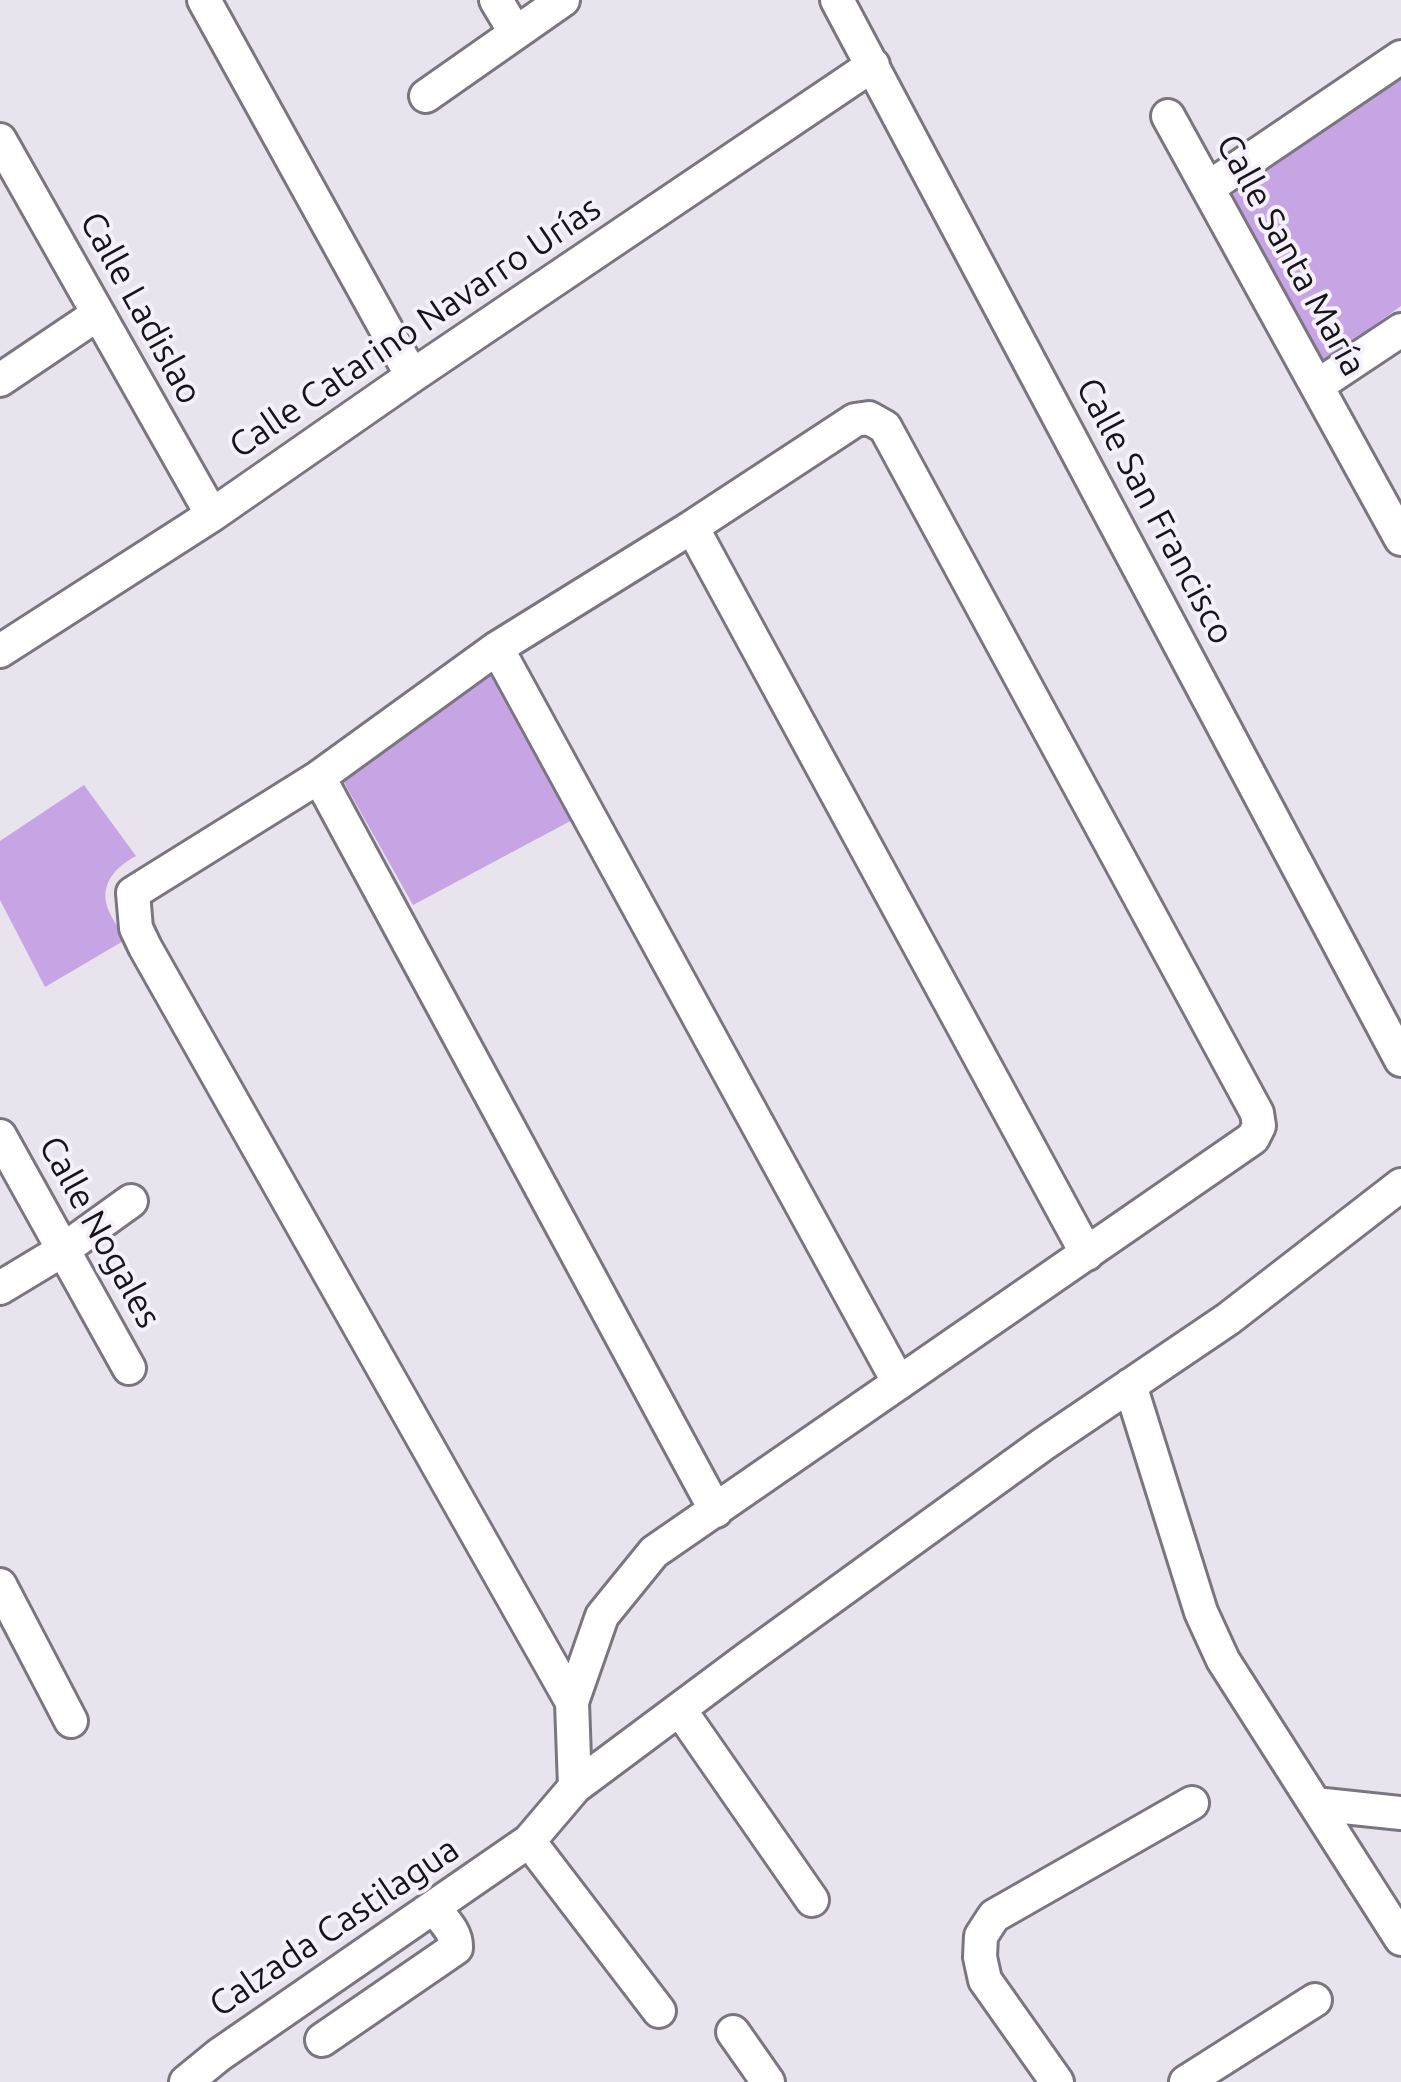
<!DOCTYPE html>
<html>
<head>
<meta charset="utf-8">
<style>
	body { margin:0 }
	canvas { display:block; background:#e8e3ed }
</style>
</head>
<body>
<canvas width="1401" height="2082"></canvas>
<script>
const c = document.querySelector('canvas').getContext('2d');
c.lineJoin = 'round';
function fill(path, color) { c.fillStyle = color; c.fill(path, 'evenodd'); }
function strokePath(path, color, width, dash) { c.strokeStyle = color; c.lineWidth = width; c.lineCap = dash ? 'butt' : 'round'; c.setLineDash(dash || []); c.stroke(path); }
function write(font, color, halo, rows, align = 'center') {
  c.font = font + ' Ubuntu,sans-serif'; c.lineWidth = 8; c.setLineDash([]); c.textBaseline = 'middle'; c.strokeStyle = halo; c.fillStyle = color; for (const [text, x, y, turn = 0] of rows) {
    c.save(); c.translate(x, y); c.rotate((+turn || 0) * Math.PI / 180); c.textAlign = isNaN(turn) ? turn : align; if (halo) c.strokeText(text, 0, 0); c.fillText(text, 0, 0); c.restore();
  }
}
const green = new Path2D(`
	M 1401,78 L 1401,306 L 1323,362 L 1228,198 Z
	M 491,669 L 576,818 L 413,905 L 337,770 Z
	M 84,785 L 136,856 C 119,865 102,880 106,902 C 108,914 120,929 125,940 L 45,987 L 0,900 L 0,841 Z`);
const minor = new Path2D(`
	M 204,0 L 412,376
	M 496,0 L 515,32
	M 837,0 L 1401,1060
	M 426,96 L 563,0
	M 1168,116 L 1401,539
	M 0,140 L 212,515
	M 1208,188 L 1401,57
	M 0,380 L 98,314
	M 1317,386 L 1401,330
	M 692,527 L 1087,1254
	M 497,648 L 899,1383
	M 0,651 L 212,515 L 412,376 L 873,65
	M 319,777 L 716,1511
	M 0,1136 L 129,1368
	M 0,1288 L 63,1250 L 131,1201
	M 1130,1385 L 1201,1612 L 1223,1660 L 1401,1939
	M 0,1585 L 71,1721
	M 680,1710 L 812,1900
	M 575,1787 L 748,1658 L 1042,1445 L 1228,1319 L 1401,1185
	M 1315,1804 L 1401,1813
	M 529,1841 L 659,2011
	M 733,2032 L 768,2082
	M 322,2040 L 456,1948 C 457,1932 443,1920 434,1908
	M 186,2082 L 219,2055 L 529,1841 L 575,1787 L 572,1702 L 602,1616 L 654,1552 L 1253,1138 L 1259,1126 L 1257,1113 L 885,427 L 869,418 L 855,420 L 692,527 L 497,648 L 319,777 L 133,893 L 136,928 L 145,947 L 572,1702
	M 1057,2082 L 985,1980 L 980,1957 L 981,1936 L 994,1916 L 1192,1803
	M 1186,2082 L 1315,2000`);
const streetNames = [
	["Calle Santa María",1291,255,61],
	["Calle Ladislao",141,308,61],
	["Calle Catarino Navarro Urías",415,327,-34],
	["Calle San Francisco",1155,511,62],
	["Calle Nogales",100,1232,61],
	["Calzada Castilagua",334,1927,-34]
];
fill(green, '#c7a5e5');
strokePath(minor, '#7a757f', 38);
strokePath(minor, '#fff', 32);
write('35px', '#161418', '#f5f0fb', streetNames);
</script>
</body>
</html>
